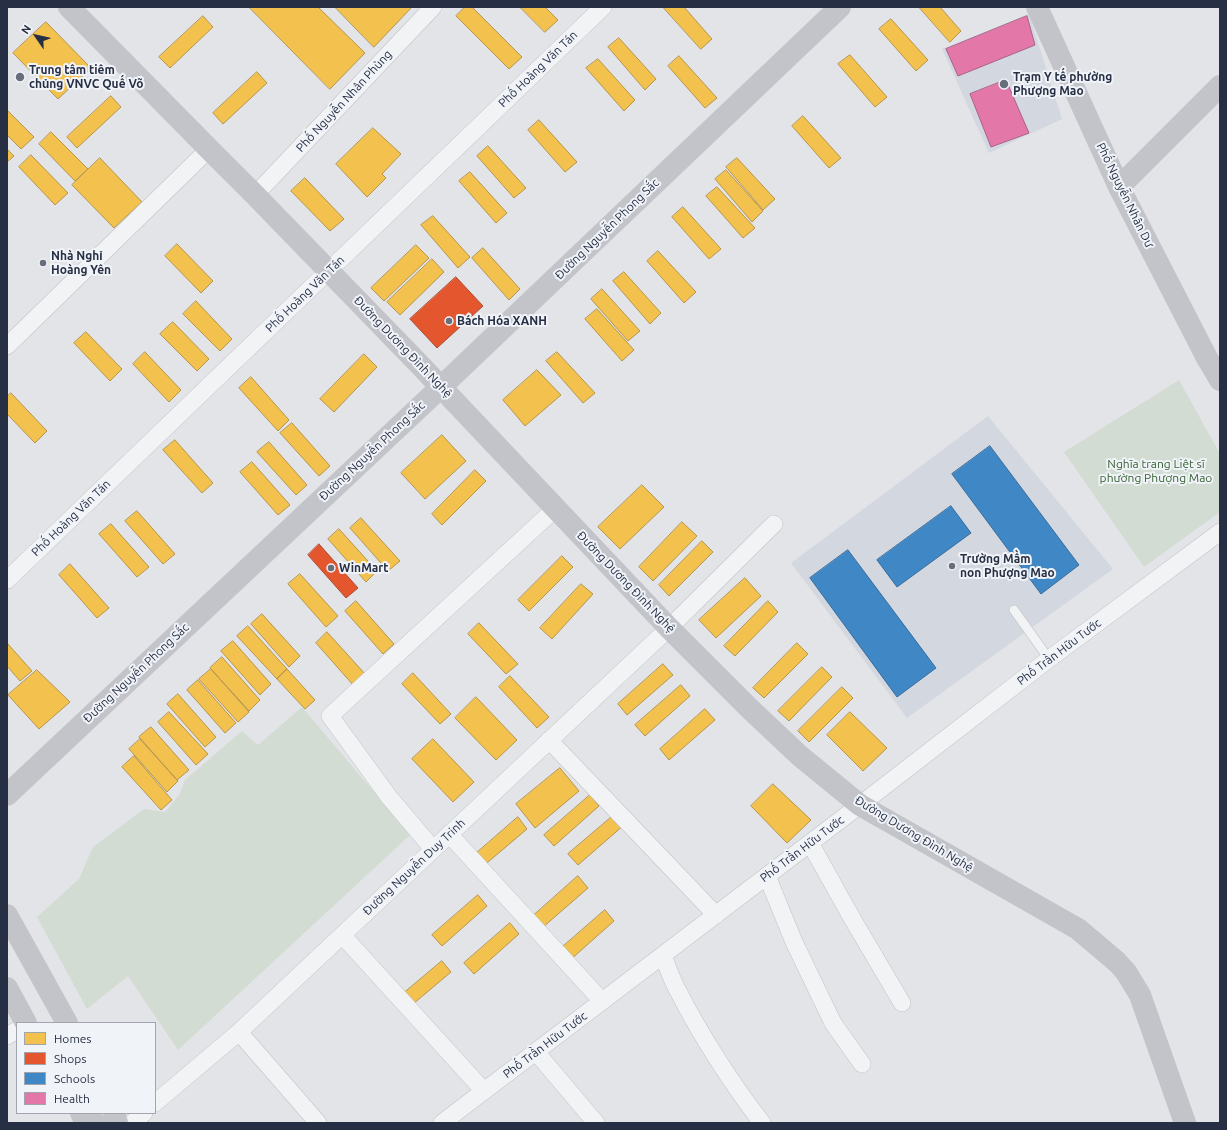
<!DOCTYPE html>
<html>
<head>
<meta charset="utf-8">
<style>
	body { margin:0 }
	#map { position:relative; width:1227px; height:1130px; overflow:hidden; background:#e3e4e8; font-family:Ubuntu,sans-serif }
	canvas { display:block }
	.frame { position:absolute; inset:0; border:8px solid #272f44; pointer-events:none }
	.legend { position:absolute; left:16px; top:1022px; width:140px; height:92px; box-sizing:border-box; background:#f0f3f8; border:1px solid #a0a5b0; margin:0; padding:5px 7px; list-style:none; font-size:12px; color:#272f44 }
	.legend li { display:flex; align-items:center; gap:8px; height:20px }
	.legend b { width:20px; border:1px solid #a0a5b0 }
	.north { position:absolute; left:16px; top:16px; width:40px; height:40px; -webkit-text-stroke:3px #f0f3f8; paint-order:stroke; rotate:304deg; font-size:11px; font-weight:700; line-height:16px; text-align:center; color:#272f44 }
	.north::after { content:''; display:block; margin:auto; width:14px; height:18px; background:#272f44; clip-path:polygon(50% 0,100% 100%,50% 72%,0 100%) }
</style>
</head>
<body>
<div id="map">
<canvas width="1227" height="1130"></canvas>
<div class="frame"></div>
<ul class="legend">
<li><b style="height:11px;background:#f2c14e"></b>Homes</li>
<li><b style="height:11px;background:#e4572e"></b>Shops</li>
<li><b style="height:11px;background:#3f88c5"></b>Schools</li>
<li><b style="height:11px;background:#e377a8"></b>Health</li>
</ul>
<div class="north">N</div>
</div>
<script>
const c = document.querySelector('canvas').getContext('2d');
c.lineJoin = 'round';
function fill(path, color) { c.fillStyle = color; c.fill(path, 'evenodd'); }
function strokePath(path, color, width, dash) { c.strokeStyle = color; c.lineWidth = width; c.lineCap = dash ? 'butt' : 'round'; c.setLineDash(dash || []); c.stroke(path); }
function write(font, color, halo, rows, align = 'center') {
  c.font = font + ' Ubuntu,sans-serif'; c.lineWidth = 4; c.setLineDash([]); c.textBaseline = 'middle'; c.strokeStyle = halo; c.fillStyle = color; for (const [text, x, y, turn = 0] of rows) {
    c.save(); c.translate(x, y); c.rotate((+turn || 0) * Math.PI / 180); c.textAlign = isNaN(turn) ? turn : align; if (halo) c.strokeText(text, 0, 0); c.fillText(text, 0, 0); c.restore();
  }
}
const built = new Path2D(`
	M 1029,14 L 1062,119 L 989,153 L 942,49 Z
	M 988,416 L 1113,569 L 907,718 L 791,563 Z`);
const green = new Path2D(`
	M 1179,380 L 1220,454 L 1220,512 L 1144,567 L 1064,452 Z
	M 302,707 L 410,835 L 178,1050 L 128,976 L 87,1009 L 37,917 L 79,879 L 93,847 L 144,809 L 165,812 L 180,794 L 185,780 L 242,731 L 258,745 Z`);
const homes = new Path2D(`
	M 249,7 L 318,7 L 365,53 L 330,89 Z
	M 335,7 L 412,7 L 374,47 Z
	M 465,7 L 472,7 L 522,57 L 509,69 L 456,16 Z
	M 520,7 L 545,7 L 558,20 L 545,32 Z
	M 663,7 L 684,7 L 712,39 L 701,49 Z
	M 919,7 L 940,7 L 961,31 L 950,42 Z
	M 203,16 L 213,27 L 170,68 L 159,57 Z
	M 891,19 L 928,60 L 916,71 L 879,29 Z
	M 46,22 L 91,68 L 58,99 L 13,53 Z
	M 619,38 L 656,79 L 645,90 L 608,47 Z
	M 850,55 L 887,97 L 875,107 L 838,64 Z
	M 679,56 L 717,98 L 705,108 L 668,66 Z
	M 598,59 L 635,100 L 624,111 L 586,68 Z
	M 257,72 L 267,83 L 223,124 L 213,113 Z
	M 111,96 L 121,107 L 77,148 L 67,137 Z
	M 7,110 L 34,137 L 21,149 L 7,135 Z
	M 803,116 L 841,158 L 829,168 L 792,126 Z
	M 539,120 L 577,162 L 565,172 L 528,130 Z
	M 373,128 L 401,154 L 382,174 L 386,178 L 367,197 L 336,164 Z
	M 51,132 L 88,169 L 75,181 L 39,144 Z
	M 488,146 L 526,188 L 514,198 L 477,156 Z
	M 7,149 L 14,156 L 7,162 Z
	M 31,155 L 68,193 L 55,205 L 19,167 Z
	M 100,158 L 142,202 L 114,228 L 72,185 Z
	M 737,158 L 775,199 L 763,210 L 726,167 Z
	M 726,170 L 763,211 L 752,222 L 715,179 Z
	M 470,172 L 507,213 L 496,223 L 459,181 Z
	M 305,178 L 344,219 L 330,231 L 291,191 Z
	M 717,187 L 755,228 L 743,238 L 706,196 Z
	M 683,207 L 721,249 L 709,259 L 672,217 Z
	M 433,216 L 470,257 L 458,268 L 421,225 Z
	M 177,244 L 213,281 L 201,293 L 165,256 Z
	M 416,245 L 429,258 L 384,301 L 371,288 Z
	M 483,248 L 520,289 L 509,300 L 472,258 Z
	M 658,251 L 696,292 L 684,303 L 647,261 Z
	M 432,259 L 444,272 L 400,315 L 387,302 Z
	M 624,272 L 661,313 L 650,324 L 613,281 Z
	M 602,289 L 640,331 L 628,341 L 591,299 Z
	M 196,301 L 232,339 L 220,351 L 183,314 Z
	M 597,309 L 634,350 L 622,361 L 585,319 Z
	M 173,322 L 209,359 L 197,371 L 160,334 Z
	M 86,332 L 122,369 L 110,381 L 74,343 Z
	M 145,352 L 181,390 L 169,402 L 133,364 Z
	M 557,352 L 595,393 L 583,403 L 546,361 Z
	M 364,354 L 377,367 L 334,412 L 320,399 Z
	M 537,370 L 561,395 L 525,426 L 503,400 Z
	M 251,377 L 289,420 L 278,431 L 239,388 Z
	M 11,393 L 47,431 L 35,443 L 7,414 L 7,397 Z
	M 292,423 L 330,466 L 319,476 L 280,433 Z
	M 442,435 L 466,461 L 425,499 L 401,473 Z
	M 175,440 L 213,483 L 202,493 L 163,450 Z
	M 269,442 L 307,485 L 296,495 L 257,452 Z
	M 252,462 L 290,505 L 278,515 L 240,472 Z
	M 475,470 L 486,481 L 442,525 L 432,514 Z
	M 642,485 L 664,507 L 620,549 L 598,527 Z
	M 137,511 L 175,554 L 163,564 L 125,521 Z
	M 361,518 L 400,561 L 388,571 L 350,528 Z
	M 682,522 L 697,536 L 653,581 L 639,567 Z
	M 111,524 L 149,567 L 137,577 L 99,534 Z
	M 339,529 L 377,571 L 366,582 L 328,539 Z
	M 702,541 L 713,552 L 669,596 L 659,585 Z
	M 562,556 L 573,567 L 529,611 L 518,600 Z
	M 70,564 L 109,608 L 97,618 L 59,575 Z
	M 300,574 L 338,616 L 326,627 L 288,584 Z
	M 745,578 L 761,596 L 716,638 L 699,620 Z
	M 581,584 L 593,594 L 552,639 L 540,628 Z
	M 356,601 L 394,644 L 383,654 L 345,611 Z
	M 768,601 L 778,612 L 735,656 L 724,646 Z
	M 262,614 L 300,656 L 289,667 L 251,624 Z
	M 479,623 L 518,664 L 506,674 L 468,634 Z
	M 248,626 L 287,669 L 277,679 L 237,636 Z
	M 327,632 L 366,675 L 354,686 L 316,643 Z
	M 233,641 L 271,684 L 260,695 L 221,651 Z
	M 7,643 L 32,671 L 20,681 L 7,666 Z
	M 797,643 L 808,654 L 764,698 L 753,688 Z
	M 222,657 L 260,700 L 249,711 L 210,668 Z
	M 663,664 L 673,675 L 627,715 L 618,704 Z
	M 822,667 L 832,677 L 789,721 L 778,711 Z
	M 211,669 L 249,712 L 238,722 L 199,679 Z
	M 287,669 L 315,700 L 305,709 L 277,679 Z
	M 37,670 L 70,702 L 39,729 L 8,695 Z
	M 413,673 L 451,714 L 440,724 L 402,684 Z
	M 510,676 L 549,717 L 537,728 L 499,687 Z
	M 198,680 L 236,723 L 225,733 L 187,690 Z
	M 681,685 L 690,696 L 645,736 L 635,725 Z
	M 842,687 L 853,698 L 809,742 L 798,731 Z
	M 178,694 L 216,737 L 205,747 L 167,704 Z
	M 476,697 L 517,740 L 496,760 L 455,718 Z
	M 705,709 L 715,720 L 669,760 L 660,749 Z
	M 169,712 L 208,754 L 196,765 L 158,722 Z
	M 850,712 L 887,748 L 863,771 L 827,735 Z
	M 151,727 L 189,770 L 177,780 L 139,737 Z
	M 140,739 L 178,781 L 167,792 L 129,749 Z
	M 433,739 L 474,782 L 453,802 L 412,759 Z
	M 134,756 L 172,800 L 161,810 L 122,767 Z
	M 560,768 L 579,791 L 535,828 L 516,804 Z
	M 773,784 L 811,820 L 787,843 L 751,806 Z
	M 590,795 L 599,806 L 554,846 L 544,835 Z
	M 614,815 L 624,825 L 578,865 L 568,854 Z
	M 518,817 L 527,829 L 481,868 L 472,857 Z
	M 578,876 L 588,888 L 542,928 L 533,916 Z
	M 478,895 L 487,906 L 442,946 L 432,935 Z
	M 605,910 L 614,921 L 569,961 L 559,950 Z
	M 510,923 L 519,934 L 474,974 L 464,963 Z
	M 442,961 L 451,972 L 413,1004 L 404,993 Z`);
const shops = new Path2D(`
	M 456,277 L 483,306 L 437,348 L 410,319 Z
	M 319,544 L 358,588 L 346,598 L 308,555 Z`);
const schools = new Path2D(`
	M 990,446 L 1079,565 L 1041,594 L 952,474 Z
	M 951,506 L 971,533 L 897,587 L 877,560 Z
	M 848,550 L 936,668 L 897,697 L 810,578 Z`);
const health = new Path2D(`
	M 1027,16 L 1035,45 L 958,76 L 946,49 Z
	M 1006,80 L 1029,133 L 991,147 L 970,94 Z`);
const lane = new Path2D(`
	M 1014,610 L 1049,659`);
const street = new Path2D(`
	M 255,195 L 433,7
	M 7,346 L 209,149
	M 7,580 L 603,7
	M 549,740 L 716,915
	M 449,834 L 602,1001
	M 810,843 L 853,920 L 902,1003
	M 433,849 L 389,797 L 330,716 L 556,508
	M 767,876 L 794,942 L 833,1023 L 862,1064
	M 342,935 L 484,1091
	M 663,955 C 667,966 671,978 677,989 C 701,1036 730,1081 762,1123
	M 239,1032 L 318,1123
	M 7,1036 L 17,1030
	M 536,1052 L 596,1123
	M 155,1103 L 239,1032 L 669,628 L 774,524
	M 132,1123 L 144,1113
	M 442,1123 L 860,805 L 1049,659 L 1220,532`);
const secondary = new Path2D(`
	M 69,7 L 209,149 L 255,195 L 420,365 L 669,628 L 750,709 L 800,756 L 860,805 L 1078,929 L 1117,962 L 1126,972 L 1140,995 L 1185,1123
	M 1037,7 L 1119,187 L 1207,358 L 1220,380
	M 1119,187 L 1220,86
	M 7,795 L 441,387 L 840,7
	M 7,915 L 67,1023
	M 7,988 L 26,1023
	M 81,1113 L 84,1119 L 95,1123
	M 114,1113 L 117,1123`);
const markers = [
	[20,77,5,"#696e7d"],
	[1004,84,5,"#696e7d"],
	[43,263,4,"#696e7d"],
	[449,321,4,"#696e7d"],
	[952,566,4,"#696e7d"],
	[331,568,4,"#696e7d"]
];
const streetNames = [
	["Phố Hoàng Văn Tán",538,69,-44],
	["Phố Nguyễn Nhân Phùng",344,101,-47],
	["Phố Nguyễn Nhân Dư",1125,195,64],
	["Đường Nguyễn Phong Sắc",607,229,-44],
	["Phố Hoàng Văn Tán",305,294,-44],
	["Đường Dương Đình Nghệ",403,347,46],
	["Đường Nguyễn Phong Sắc",372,451,-43],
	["Phố Hoàng Văn Tán",71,518,-44],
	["Đường Dương Đình Nghệ",626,582,46],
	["Phố Trần Hữu Tước",1059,652,-37],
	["Đường Nguyễn Phong Sắc",136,673,-43],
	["Đường Dương Đình Nghệ",914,834,31],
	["Phố Trần Hữu Tước",802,849,-37],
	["Đường Nguyễn Duy Trinh",414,867,-43],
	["Phố Trần Hữu Tước",545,1045,-37]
];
const poiNames = [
	["Trung tâm tiêm",29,70],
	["chủng VNVC Quế Võ",29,84],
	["Trạm Y tế phường",1013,77],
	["Phượng Mao",1013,91],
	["Nhà Nghỉ",51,256],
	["Hoàng Yên",51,270],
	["Bách Hóa XANH",457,321],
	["Trường Mầm",960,559],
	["non Phượng Mao",960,573],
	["WinMart",339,568]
];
const parkNames = [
	["Nghĩa trang Liệt sĩ",1156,464],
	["phường Phượng Mao",1156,478]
];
fill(built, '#d3d7df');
fill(green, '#d2dcd2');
fill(homes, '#f2c14e');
strokePath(homes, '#b5954b', 1);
fill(shops, '#e4572e');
strokePath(shops, '#ab4b35', 1);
fill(schools, '#3f88c5');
strokePath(schools, '#386d9e', 1);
fill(health, '#e377a8');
strokePath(health, '#ab618a', 1);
strokePath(lane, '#c1c2c6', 10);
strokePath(street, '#c1c2c6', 18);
strokePath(lane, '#f2f3f5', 9);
strokePath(street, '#f2f3f5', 17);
strokePath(secondary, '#c3c4ca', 22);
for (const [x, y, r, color] of markers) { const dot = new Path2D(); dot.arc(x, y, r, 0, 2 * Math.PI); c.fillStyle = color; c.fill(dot); strokePath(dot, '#f0f3f8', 1.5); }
write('12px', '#272f44', '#f0f3f8', streetNames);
write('bold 12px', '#272f44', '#f0f3f8', poiNames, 'left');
write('12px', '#376232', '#f0f3f8', parkNames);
</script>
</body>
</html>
